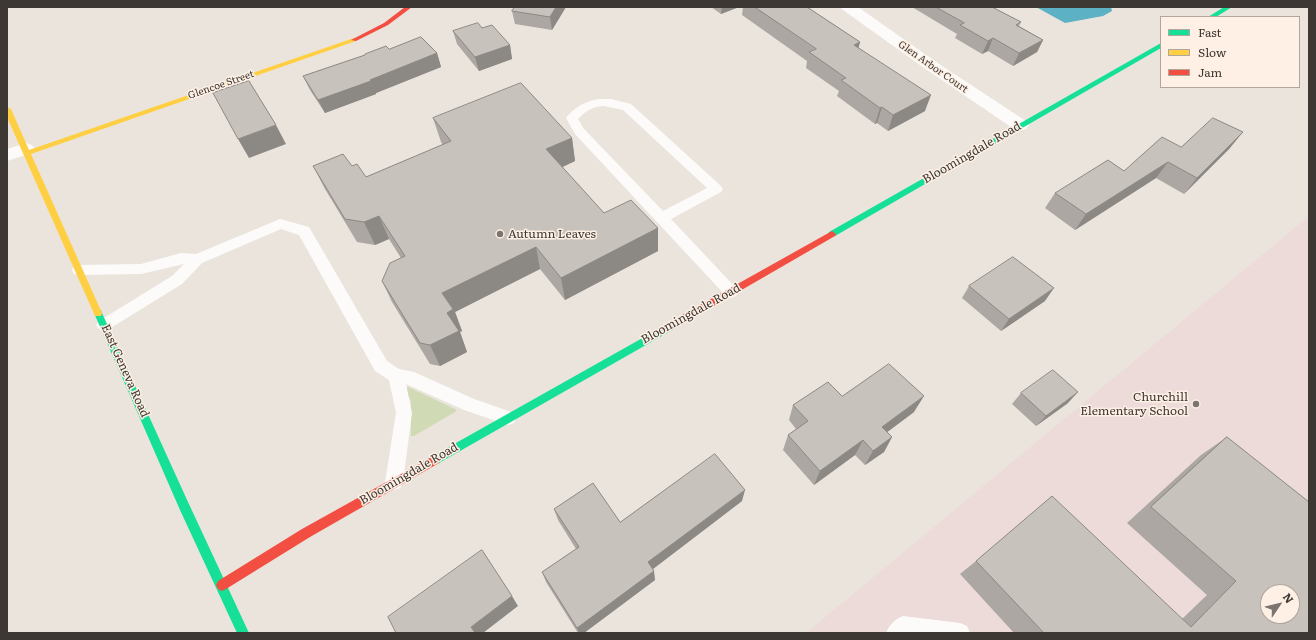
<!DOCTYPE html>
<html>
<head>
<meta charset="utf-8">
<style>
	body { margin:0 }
	#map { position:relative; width:1316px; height:640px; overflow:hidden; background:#ebe4dd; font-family:Literata,serif }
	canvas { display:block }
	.frame { position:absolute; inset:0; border:8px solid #3e3834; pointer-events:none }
	.legend { position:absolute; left:1160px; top:16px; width:140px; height:72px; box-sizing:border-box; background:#fef0e4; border:1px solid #b1a69e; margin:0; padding:5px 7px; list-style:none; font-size:12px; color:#3e3834 }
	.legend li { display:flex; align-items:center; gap:8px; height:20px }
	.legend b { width:20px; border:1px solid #b1a69e }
	.north { position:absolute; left:1260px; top:584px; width:40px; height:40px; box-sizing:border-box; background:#fef0e4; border:1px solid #b1a69e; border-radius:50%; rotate:55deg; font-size:11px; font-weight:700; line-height:16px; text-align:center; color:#3e3834 }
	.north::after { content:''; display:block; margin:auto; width:14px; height:18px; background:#7b746f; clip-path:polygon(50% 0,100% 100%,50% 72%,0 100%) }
</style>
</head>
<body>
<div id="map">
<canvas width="1316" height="640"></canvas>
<div class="frame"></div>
<ul class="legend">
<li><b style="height:5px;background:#16e098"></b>Fast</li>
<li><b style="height:5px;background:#ffcf43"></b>Slow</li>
<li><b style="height:5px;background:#f24e42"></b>Jam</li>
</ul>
<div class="north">N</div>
</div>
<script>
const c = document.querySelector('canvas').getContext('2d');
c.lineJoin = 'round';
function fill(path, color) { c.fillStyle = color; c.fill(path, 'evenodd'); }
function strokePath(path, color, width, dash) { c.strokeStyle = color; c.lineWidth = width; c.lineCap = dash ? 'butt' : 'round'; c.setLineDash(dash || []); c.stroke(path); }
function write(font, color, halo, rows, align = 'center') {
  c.font = font + ' Literata,serif'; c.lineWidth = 3; c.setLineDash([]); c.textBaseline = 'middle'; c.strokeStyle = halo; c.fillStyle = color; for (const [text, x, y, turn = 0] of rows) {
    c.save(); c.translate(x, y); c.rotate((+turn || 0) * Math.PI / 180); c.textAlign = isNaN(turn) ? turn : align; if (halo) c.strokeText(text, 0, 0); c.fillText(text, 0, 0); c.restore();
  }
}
const industrial = new Path2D(`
	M 1309,216 L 1309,633 L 806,633 ZM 1268,592 L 1292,592 L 1292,616 L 1268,616 Z`);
const green = new Path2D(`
	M 408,387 L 457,410 L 455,412 L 414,436 L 411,436 L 411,401 L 405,390 Z`);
const water = new Path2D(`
	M 1036,7 L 1111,7 L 1112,11 L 1103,16 L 1065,23 Z`);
const lane = new Path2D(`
	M 598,99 L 611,99 L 631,104 L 721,186 L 723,189 L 721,192 L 671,219 L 736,288 L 738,292 L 736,296 L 731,298 L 726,296 L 575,134 L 566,118 C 574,107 585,102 598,99 ZM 604,106 L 623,110 L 707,188 L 663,211 L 584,129 L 578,119 C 586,111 593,106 604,106 Z
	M 280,219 L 309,227 L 387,361 L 399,369 L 414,372 L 474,399 L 514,413 L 516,418 L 514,423 L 508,425 L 464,410 L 406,384 L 412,413 L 403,482 L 400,488 L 394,490 L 388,488 L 385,482 L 396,413 L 389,380 L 375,371 L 299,235 L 281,229 L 202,263 L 182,284 L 109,329 L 104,331 L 99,329 L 96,325 L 99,321 L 172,276 L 184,264 L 141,274 L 79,275 L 74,274 L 72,270 L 74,266 L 79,265 L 141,264 L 181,253 L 196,254 Z
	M 903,616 L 960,623 L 967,626 L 970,633 L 886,633 C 890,624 894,620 903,616 Z`);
const street = new Path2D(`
	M 840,7 L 858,7 L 939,64 L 1026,121 L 1029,125 L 1026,129 L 1020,131 L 1014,129 L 927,70 L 843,10 Z
	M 26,143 L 32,145 L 35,149 L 32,153 L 7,161 L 7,149 Z`);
const fast = new Path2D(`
	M 1224,7 L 1232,7 L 1216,17 L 1208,17 Z
	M 1161,43 L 1161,48 L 835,236 L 829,236 L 828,234 L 829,232 Z
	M 98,309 L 101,310 L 102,313 L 188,502 L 249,633 L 237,633 L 180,510 L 94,313 L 95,310 Z
	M 678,318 L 681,319 L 683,322 L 681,325 L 439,463 L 435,465 L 431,463 L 430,460 L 431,457 Z`);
const slow = new Path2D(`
	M 354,38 L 357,40 L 356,41 L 31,154 L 102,313 L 101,316 L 95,316 L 7,117 L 7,107 L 11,109 L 29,150 Z`);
const jam = new Path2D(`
	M 405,7 L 412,7 L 388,25 L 356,41 L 351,40 L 384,23 Z
	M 832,231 L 836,234 L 835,236 L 681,325 L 675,325 L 673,322 L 675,319 Z
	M 435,455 L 439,457 L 440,460 L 439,463 L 310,537 L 226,589 L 222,591 L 218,589 L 216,585 L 218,581 L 302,529 Z`);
const wall = new Path2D(`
	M 566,7 L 552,30 L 515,24 L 512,11 Z
	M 711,7 L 739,7 L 721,14 Z
	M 743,7 L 807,7 L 860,42 L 858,48 L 925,111 L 888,131 L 877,123 L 875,124 L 837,96 L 839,91 L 806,68 L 807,61 L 742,15 Z
	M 912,7 L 992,7 L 1021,22 L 1019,26 L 1043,40 L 1037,52 L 1013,66 L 988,51 L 982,54 L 955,38 L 957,34 Z
	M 482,28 L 510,45 L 512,59 L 479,71 L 457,44 L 453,31 Z
	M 389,49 L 437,53 L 441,67 L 376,93 L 376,94 L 325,113 L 310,90 L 303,76 L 365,55 L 365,54 Z
	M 433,118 L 572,138 L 575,161 L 562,167 L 604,213 L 658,228 L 658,251 L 565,300 L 540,269 L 455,312 L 462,331 L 460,332 L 467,352 L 440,366 L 430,364 L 392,302 L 382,281 L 401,258 L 389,239 L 375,245 L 357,242 L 325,189 L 313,166 L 352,166 L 366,177 L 443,145 L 441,142 Z
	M 1181,147 L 1230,148 L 1184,194 L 1156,178 L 1075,230 L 1045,208 L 1055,193 L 1124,171 Z
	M 969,286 L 1045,301 L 1001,331 L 962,298 Z
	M 1021,393 L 1068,403 L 1036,426 L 1012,404 Z
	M 842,396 L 914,412 L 887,432 L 892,437 L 884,452 L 865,465 L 855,455 L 814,485 L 783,450 L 788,435 L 796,429 L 789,420 L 793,405 Z
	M 1227,437 L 1309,633 L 1014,633 L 960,574 L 976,561 L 1182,619 L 1207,595 L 1127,523 L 1201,455 Z
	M 742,501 L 653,569 L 655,580 L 584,633 L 578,633 L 546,582 L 542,572 L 576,549 L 558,520 L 554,509 L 620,522 Z`);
const shadedWall = new Path2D(`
	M 556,7 L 566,7 L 552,30 L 550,17 Z
	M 722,7 L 739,7 L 721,14 Z
	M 993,38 L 988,51 L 982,54 L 988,41 Z
	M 1043,40 L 1037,52 L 1013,66 L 1019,53 Z
	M 860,42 L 856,58 L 854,45 Z
	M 510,45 L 512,59 L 479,71 L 475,57 Z
	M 437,53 L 441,67 L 376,93 L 376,94 L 325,113 L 318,100 Z
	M 931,95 L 925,111 L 888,131 L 893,115 Z
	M 882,107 L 877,123 L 875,124 L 880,108 Z
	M 276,125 L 286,144 L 249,158 L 238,139 Z
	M 1243,132 L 1230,148 L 1184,194 L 1197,178 Z
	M 572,138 L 575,161 L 550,173 L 546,149 Z
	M 1168,162 L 1156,178 L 1075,230 L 1086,214 Z
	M 379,216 L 389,239 L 375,245 L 364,222 Z
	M 658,228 L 658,251 L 565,300 L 561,278 Z
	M 536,247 L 540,269 L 455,312 L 462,331 L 460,332 L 467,352 L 440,366 L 430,345 L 447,313 L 442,293 Z
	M 1054,288 L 1045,301 L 1001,331 L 1009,319 Z
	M 1078,392 L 1068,403 L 1036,426 L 1046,416 Z
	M 924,396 L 914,412 L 874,442 L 882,427 Z
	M 892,437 L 884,452 L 865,465 L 873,451 Z
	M 863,440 L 855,455 L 814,485 L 820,471 Z
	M 745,490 L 742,501 L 649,572 L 648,562 Z
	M 654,571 L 655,580 L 584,633 L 579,633 L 577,628 Z
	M 512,596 L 518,606 L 483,633 L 475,633 L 471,627 Z`);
const building = new Path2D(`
	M 515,7 L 556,7 L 550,17 L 512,11 Z
	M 755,7 L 807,7 L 860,42 L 854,45 L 931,95 L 893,115 L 882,107 L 880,108 L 841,80 L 846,78 L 809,52 L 816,49 Z
	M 936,7 L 992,7 L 1021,22 L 1016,25 L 1043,40 L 1019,53 L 993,38 L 988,41 L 960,25 L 964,23 Z
	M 478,23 L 482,28 L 492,25 L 510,45 L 475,57 L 453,31 Z
	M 421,37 L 437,53 L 370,80 L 371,81 L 318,100 L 303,76 L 365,55 L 365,54 L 386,46 L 389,49 Z
	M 249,81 L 276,125 L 238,139 L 213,93 Z
	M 521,83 L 572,138 L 546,149 L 604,213 L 631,200 L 658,228 L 561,278 L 536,247 L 442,293 L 453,309 L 447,313 L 459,331 L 430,345 L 420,343 L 382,281 L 390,263 L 405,256 L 379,216 L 364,222 L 345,219 L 313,166 L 343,154 L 352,166 L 357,164 L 366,177 L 451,141 L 433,118 Z
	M 1213,118 L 1243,132 L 1197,178 L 1168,162 L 1086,214 L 1055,193 L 1108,160 L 1124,171 L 1162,137 L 1181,147 Z
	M 1013,257 L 1054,288 L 1009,319 L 969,286 Z
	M 889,364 L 924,396 L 882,427 L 892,437 L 873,451 L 863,440 L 820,471 L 788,435 L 808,421 L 793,405 L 828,382 L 842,396 Z
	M 1053,370 L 1078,392 L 1046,416 L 1021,393 Z
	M 1227,437 L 1309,502 L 1309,633 L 1044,633 L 976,561 L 1052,496 L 1191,627 L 1236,581 L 1151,507 ZM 1268,592 L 1292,592 L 1292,616 L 1268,616 Z
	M 715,454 L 745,490 L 648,562 L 654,571 L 577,628 L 542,572 L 579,547 L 554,509 L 593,483 L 620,522 Z
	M 482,550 L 512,596 L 471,627 L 475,633 L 396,633 L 388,617 Z`);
const markers = [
	[500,234,4,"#7b746f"],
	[1196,404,4,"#7b746f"]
];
const farStreetnames = [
	["Glen Arbor Court",933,67,35],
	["Glencoe Street",221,85,-19]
];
const streetNames = [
	["Bloomingdale Road",972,153,-30],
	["Bloomingdale Road",691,314,-29],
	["East Geneva Road",125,371,66],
	["Bloomingdale Road",409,474,-30]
];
const poiNames = [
	["Autumn Leaves",508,234],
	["Churchill",1188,397,"right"],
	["Elementary School",1188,411,"right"]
];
fill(industrial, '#eddbda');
fill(green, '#d0dab5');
fill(water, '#5cb1c4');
fill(lane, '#fcfbfa');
fill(street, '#fcfbfa');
fill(fast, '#16e098');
fill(slow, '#ffcf43');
fill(jam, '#f24e42');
fill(wall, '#aca7a3');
fill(shadedWall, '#8c8884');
fill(building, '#c8c2bd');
strokePath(building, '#8c8884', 1);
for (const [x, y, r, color] of markers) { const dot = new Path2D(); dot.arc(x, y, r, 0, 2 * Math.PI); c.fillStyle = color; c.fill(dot); strokePath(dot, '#fef0e4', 1.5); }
write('10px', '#3e3834', '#fef0e4', farStreetnames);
write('12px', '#3e3834', '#fef0e4', streetNames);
write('12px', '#3e3834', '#fef0e4', poiNames, 'left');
</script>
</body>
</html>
